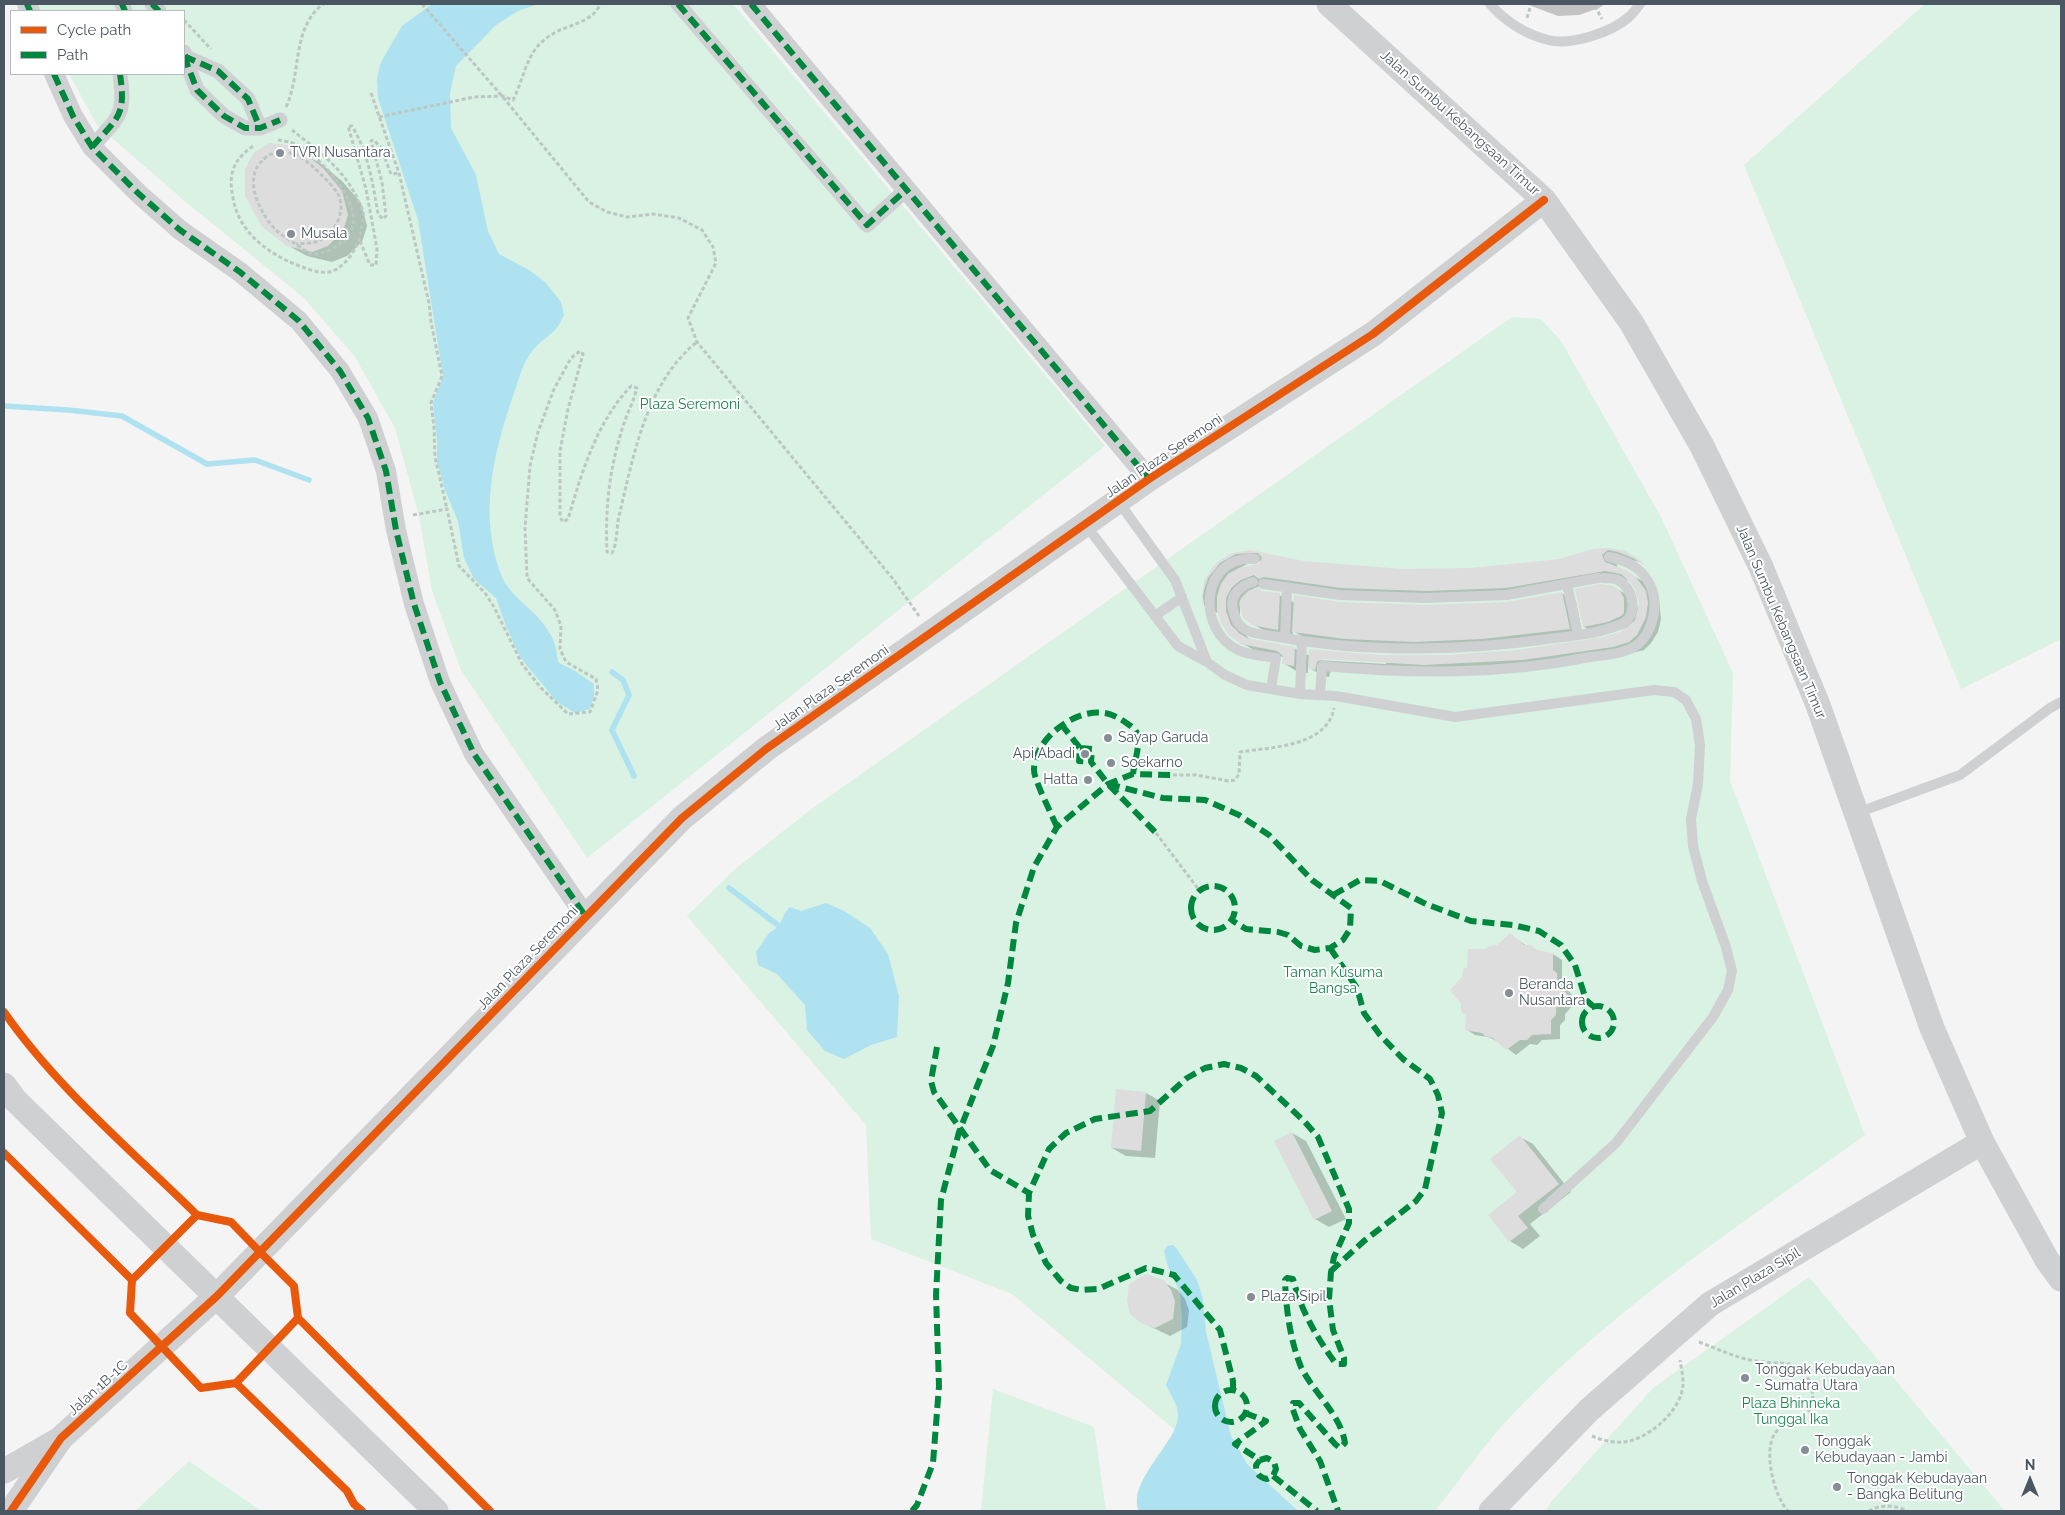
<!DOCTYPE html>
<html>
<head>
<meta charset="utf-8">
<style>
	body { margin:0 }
	#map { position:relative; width:2065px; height:1515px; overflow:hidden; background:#f4f4f4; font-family:Raleway,sans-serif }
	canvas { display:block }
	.frame { position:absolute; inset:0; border:5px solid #4a5661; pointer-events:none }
	.legend { position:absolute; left:10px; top:10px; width:175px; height:65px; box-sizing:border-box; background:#fff; border:1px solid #b7bbc0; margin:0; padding:6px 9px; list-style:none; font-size:15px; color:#4a5661 }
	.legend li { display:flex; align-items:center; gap:10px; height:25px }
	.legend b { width:25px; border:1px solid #b7bbc0 }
	.north { position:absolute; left:2005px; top:1455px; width:50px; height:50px; -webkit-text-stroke:4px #fff; paint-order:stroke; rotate:0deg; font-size:14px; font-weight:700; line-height:20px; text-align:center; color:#4a5661 }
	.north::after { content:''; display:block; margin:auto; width:18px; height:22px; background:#4a5661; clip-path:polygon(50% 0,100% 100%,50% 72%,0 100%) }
</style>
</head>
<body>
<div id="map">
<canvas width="2065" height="1515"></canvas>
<div class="frame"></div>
<ul class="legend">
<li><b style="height:6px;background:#e8590c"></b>Cycle path</li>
<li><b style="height:6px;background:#00873e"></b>Path</li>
</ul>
<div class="north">N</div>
</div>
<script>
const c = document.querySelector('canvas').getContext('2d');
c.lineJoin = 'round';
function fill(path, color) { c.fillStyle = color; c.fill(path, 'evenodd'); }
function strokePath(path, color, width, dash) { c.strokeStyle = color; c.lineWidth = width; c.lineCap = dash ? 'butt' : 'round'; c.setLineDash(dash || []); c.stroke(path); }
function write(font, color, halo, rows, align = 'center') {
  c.font = font + ' Raleway,sans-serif'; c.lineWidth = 4; c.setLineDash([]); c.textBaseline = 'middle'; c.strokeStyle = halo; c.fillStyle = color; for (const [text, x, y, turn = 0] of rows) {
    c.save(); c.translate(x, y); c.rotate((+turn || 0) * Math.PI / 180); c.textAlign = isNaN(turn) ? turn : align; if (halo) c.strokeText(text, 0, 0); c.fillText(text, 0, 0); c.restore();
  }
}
const green = new Path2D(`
	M 34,4 L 733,4 L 1105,446 L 587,858 L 461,670 L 432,591 L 419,516 L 395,428 L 355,357 L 304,298 L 187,203 L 97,125 L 69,74 L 184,74 L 184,11 L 38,11 Z
	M 1925,4 L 2061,4 L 2061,639 L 1961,689 L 1744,165 Z
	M 1512,317 L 1541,319 L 1561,341 L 1661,517 L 1733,673 L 1730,781 L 1865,1135 C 1743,1223 1614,1307 1510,1417 C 1483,1446 1460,1480 1435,1511 L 1139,1511 C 1129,1487 1163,1450 1175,1430 L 1012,1294 L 871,1239 L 866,1125 L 687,916 L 734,870 L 810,810 Z
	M 1809,1277 L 2005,1511 L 1546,1511 L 1551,1502 L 1653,1388 Z
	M 993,1389 L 1094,1427 L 1106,1511 L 981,1511 Z
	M 189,1461 L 261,1511 L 135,1511 Z`);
const water = new Path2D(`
	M 432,4 L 538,4 L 518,11 L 496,25 L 456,66 L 450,93 L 451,128 L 476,175 L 488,231 L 499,254 L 529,270 L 545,282 L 561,302 L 564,315 C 561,320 559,327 554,331 C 544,340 535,345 528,357 C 521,368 518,383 513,396 C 493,454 478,517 502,577 C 510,595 530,607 542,622 C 546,628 552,635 554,642 C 557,649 556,656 559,663 L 575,671 L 594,684 L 594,696 L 590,709 L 575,713 L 556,701 L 520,657 L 506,626 L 496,598 L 474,579 L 464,558 L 458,521 L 445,490 L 437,462 L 437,441 L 433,403 L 443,376 L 418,220 L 378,98 L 377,78 L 381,62 L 402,26 Z
	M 826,903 L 844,911 L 870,928 L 888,954 L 899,996 L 897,1037 L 871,1045 L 844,1059 L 825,1051 L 807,1030 L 805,1005 L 777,974 L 758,965 L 756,952 L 769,933 L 779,926 L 785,913 L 790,907 L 801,911 Z
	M 1173,1245 L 1177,1249 L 1197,1280 L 1203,1299 L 1206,1332 L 1231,1436 L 1247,1464 L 1298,1511 L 1139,1511 C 1126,1481 1179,1443 1178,1414 C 1178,1405 1170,1393 1166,1385 L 1181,1344 L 1182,1319 L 1180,1292 L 1168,1267 L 1164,1251 L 1167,1246 Z`);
const shadow = new Path2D(`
	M 1526,4 L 1605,4 L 1599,8 L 1579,15 L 1558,16 Z
	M 300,152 L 320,163 L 342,181 L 361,203 L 367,226 L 362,242 L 347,256 L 332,262 L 307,256 L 287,245 Z
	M 1609,549 L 1624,552 L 1640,562 L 1622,558 L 1616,563 L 1618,568 L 1641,580 L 1654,590 L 1659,600 L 1661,619 L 1658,632 L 1651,643 L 1644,650 L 1628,654 L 1571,664 L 1331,670 L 1329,677 L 1323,676 L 1308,667 L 1308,673 L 1298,672 L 1283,663 L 1284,657 L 1257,652 L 1242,643 L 1217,608 L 1217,613 L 1204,605 L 1203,597 L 1205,581 L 1216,565 L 1233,554 L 1250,551 L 1304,562 L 1402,570 L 1470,569 L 1559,560 ZM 1262,561 L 1260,565 L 1238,569 L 1251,562 ZM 1612,579 L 1630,580 L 1639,595 L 1639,612 L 1636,603 L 1629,596 L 1614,587 L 1584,627 L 1599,635 L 1630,627 L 1623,632 L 1604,638 L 1517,651 L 1448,656 L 1310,656 L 1294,648 L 1250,640 L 1245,634 L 1240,620 L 1240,604 L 1253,624 L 1268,633 L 1292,637 L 1293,631 L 1308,640 L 1429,649 L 1583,637 L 1576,601 L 1561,593 L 1507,603 L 1426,606 L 1295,603 L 1279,595 L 1263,592 L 1255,588 L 1269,583 L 1356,596 L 1521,596 ZM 1318,658 L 1386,662 L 1386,664 L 1317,660 Z
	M 1510,935 L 1527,946 L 1530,946 L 1540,952 L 1553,954 L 1562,960 L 1562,977 L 1566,980 L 1566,988 L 1577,1001 L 1565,1014 L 1565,1020 L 1560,1025 L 1560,1039 L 1542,1040 L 1537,1045 L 1530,1044 L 1516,1055 L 1499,1042 L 1488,1037 L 1475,1035 L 1466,1029 L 1487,951 L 1497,947 Z
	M 1146,1093 L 1160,1101 L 1155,1158 L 1126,1156 L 1112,1148 Z
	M 1292,1133 L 1306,1141 L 1346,1219 L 1329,1227 L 1315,1219 Z
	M 1520,1137 L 1533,1144 L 1571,1192 L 1530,1224 L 1540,1236 L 1523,1249 L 1510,1241 L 1490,1216 L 1518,1192 Z
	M 1163,1282 L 1178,1290 L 1185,1299 L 1189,1310 L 1187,1327 L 1170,1336 L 1141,1322 Z`);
const stream = new Path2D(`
	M 4,406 L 68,410 L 122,416 L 207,464 L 255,460 L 309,480
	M 612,672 L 623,680 L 629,695 L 612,730 L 634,776
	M 729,888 L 779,926`);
const building = new Path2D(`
	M 270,143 L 283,144 L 300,150 L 323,168 L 342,191 L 348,215 L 343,231 L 328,246 L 312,252 L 287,246 L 262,227 L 245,196 L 245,169 L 254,152 Z
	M 1609,548 L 1625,551 L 1640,560 L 1645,566 L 1633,558 L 1618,552 L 1608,550 L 1602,555 L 1605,562 L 1626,570 L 1635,576 L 1646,591 L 1648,603 L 1646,617 L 1637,635 L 1629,642 L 1613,647 L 1523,660 L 1423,665 L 1323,659 L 1317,662 L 1315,670 L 1308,668 L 1309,649 L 1379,655 L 1448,655 L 1516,650 L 1604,637 L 1622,631 L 1635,620 L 1639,603 L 1634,586 L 1621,574 L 1605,571 L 1506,588 L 1426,591 L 1341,588 L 1264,577 L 1259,579 L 1254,575 L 1241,580 L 1232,587 L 1226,598 L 1226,611 L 1231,625 L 1239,633 L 1247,638 L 1295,647 L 1294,666 L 1282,664 L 1283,656 L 1277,651 L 1241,644 L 1229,635 L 1221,623 L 1217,610 L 1217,596 L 1221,584 L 1228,574 L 1239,568 L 1259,564 L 1262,558 L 1258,553 L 1236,554 L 1220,563 L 1208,578 L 1203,593 L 1203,606 L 1202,597 L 1204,581 L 1215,564 L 1232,553 L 1250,550 L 1304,561 L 1402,569 L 1470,568 L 1522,563 L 1559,559 L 1593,549 Z
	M 1600,584 L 1613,586 L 1619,589 L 1624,598 L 1624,613 L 1621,616 L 1608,622 L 1583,627 L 1575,589 Z
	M 1257,587 L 1262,591 L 1280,593 L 1278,630 L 1252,625 L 1243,618 L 1239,604 L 1241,598 L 1248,591 Z
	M 1562,592 L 1570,629 L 1482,639 L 1414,642 L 1345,639 L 1292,632 L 1294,595 L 1340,602 L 1426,605 L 1507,602 Z
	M 1510,933 L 1524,945 L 1531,945 L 1536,950 L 1553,953 L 1553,970 L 1557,973 L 1557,982 L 1568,995 L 1556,1008 L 1556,1015 L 1551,1020 L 1551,1034 L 1532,1035 L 1527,1040 L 1520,1040 L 1506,1050 L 1493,1038 L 1485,1036 L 1482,1033 L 1465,1030 L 1466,1016 L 1461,1011 L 1461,1004 L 1450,990 L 1462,977 L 1463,969 L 1467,967 L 1468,949 L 1486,949 L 1489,946 L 1497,945 Z
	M 1116,1089 L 1146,1092 L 1141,1151 L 1111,1148 Z
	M 1292,1132 L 1332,1211 L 1314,1220 L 1274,1141 Z
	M 1520,1135 L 1559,1184 L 1518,1216 L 1528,1228 L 1509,1242 L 1488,1215 L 1517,1192 L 1490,1159 Z
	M 1146,1274 L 1164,1280 L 1171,1290 L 1175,1301 L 1173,1319 L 1155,1328 L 1141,1323 L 1130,1314 L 1127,1301 L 1129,1284 Z`);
const path = new Path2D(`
	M 422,4 L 502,96 L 589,202 L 607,212 L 627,217 L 653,214 L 679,218 L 702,230 L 713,247 L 716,263 L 688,318 L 697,342 L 893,579 L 919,616
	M 1595,6 L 1602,19
	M 1527,18 L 1530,8
	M 184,20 L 211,49
	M 371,93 L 399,173 L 429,303 L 431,322 L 442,376 L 431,403 L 434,427 L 435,457 L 447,509
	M 286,107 C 302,73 291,29 323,4
	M 379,117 L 474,97 L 502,96 L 513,100 C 523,81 526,55 543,41 C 558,27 576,27 591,16 C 595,13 598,8 601,4
	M 278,140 C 286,141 296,143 303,148 C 324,162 370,210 347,237 C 341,244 327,253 318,254 C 308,255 302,248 294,243 C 288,239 281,235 276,230 C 260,214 242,178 263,160 C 265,158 269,154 272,154 C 277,152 289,152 294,154 C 304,156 333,185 338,194 C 347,211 335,234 318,241 C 312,244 302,243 296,244
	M 253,146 C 233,160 228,174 233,198 C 239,235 273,257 305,268 C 314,271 325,275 335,270 C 348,263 360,245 361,230 C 362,225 364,217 363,212 C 362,207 358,202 357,198 C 343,168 317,150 292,130
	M 360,241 L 370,265 L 376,265 L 377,249 L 366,189 L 348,126 L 352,126 C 368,152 373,184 378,214 L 383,219 L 386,216 L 382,182 L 371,141 L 374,140 L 381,148 L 391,174 L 399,173
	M 413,515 L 447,509 L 459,566 L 485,593 L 494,607 L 522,664 L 541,688 L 568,714 L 590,712 L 598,690 L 596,679 L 566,662 L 560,649 L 561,626 L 555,610 L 527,578 L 525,528 L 530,466 L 538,432 L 554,389 L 571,358 L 580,351 L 583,354 L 568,409 L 560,451 L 560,517 L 563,522 L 568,519 C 582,472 596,423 631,386 L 637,388 C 633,404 625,417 621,433 C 609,472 605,511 607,552 L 612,553 C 618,542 616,525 620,512 C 634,453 647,382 697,342
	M 1173,775 L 1196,775 L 1229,781 L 1235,780 L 1239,774 L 1240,752 C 1271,747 1327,747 1334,708
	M 1156,833 L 1199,890
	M 1699,1342 C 1721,1350 1742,1361 1765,1362 C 1778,1364 1792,1361 1802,1370 C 1807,1376 1811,1383 1812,1390 C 1818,1422 1789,1415 1776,1432 C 1762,1449 1774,1496 1788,1511
	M 1592,1436 C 1604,1441 1620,1445 1633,1440 C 1655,1433 1683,1407 1683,1383 C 1683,1375 1681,1367 1680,1360
	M 1869,1511 C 1880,1504 1896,1505 1907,1511`);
const service = new Path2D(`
	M 1490,4 C 1505,21 1525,34 1548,40 C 1571,46 1613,32 1630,16 C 1634,12 1637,8 1640,4
	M 1118,501 L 1175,580 L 1207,662
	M 1085,524 L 1178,646 L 1207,662 L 1225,675 L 1247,685 L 1300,694 L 1336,696 L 1455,717 L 1654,690 L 1674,692 L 1686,700 L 1696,719 L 1700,745 L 1698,784 L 1691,819 L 1693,846 L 1702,881 L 1726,947 L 1732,971 L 1728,990 L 1713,1017 L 1616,1143 L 1543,1209
	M 1255,559 C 1201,555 1195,629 1238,650 C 1249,655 1263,656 1276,658 L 1271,689
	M 1253,582 C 1242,585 1229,595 1233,609 C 1235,618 1237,625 1246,630 C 1255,635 1270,635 1279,637 C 1363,653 1464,651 1548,639 C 1571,636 1597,634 1619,625 C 1639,618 1635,589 1618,580 C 1614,578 1608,578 1603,578
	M 1263,584 L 1340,595 L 1426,598 L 1507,595 L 1598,578
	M 1567,584 L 1578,635
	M 1155,616 L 1182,597
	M 1285,638 L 1287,588
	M 1300,694 L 1302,641
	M 1320,695 L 1322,666 C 1412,674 1501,675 1590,657 C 1605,655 1625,654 1637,645 C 1653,633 1658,606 1652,589 C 1644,569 1629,561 1609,557
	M 1857,813 L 1960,775 L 2050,708 L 2061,702`);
const pedestrian = new Path2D(`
	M 122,4 L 125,11
	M 152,4 L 159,11
	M 678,4 L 867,225 L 907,189
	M 184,52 L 186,57 L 218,71 L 248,99 L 260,128
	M 184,56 L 197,90 L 224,116 L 245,128 L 260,128 L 280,120
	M 92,147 C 119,116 126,116 120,74`);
const minor = new Path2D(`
	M 27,4 L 30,11
	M 751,4 L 1149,479
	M 54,74 L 73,116 L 92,147 L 139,194 L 180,230 L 240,272 L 299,321 L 340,371 L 368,418 L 386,471 L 396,530 L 414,604 L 440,682 L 474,754 L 586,917`);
const tertiary = new Path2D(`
	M 1329,4 L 1544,200 L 1631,322 L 1702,446 L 1761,567 L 1818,705 L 1932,1028 L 1982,1142 L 2047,1260 L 2061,1279
	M 4,1085 L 15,1100 L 436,1511
	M 4,1471 L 57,1441
	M 11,1511 L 61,1438 L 217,1296 L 682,818 L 766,749 L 1149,479 L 1373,334 L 1544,200
	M 1491,1511 L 1589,1410 L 1710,1304 L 1982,1142`);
const quiet = new Path2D(`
	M 27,4 L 30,11
	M 122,4 L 125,11
	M 152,4 L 159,11
	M 678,4 L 867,225 L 907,189
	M 751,4 L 1149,479
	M 185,55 L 186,57 L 218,71 L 248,99 L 260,128
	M 184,56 L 197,90 L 224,116 L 245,128 L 260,128 L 280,120
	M 54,74 L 73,116 L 92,147 L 139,194 L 180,230 L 240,272 L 299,321 L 340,371 L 368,418 L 386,471 L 396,530 L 414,604 L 440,682 L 474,754 L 586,917
	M 92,147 C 119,116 126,116 120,74
	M 1061,724 L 1080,748 L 1079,761 L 1091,762
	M 1080,748 L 1092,749 L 1091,762 L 1108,784 L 1156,833
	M 1108,784 L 1163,798 L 1205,800 L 1239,815 L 1269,835 L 1312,880 L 1351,908 L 1350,929 L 1343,940 L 1330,948 L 1315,950 L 1301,946 L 1288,935 L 1278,932 L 1246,929 L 1233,921
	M 1057,827 C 1052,815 1034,780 1034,770 C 1034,739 1075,708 1105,713 C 1112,714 1119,718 1125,722 C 1131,726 1136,729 1138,736 C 1140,744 1134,765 1133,774
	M1191 908a22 22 0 1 1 44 0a22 22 0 1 1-44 0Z
	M 1333,895 L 1360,880 L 1380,881 L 1426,904 L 1471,921 L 1513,925 L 1539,931 L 1561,945 L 1575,965 L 1586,1000 L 1593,1006
	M 1330,948 L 1357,988 L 1364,1013 L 1380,1035 L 1403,1059 L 1430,1079 L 1438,1095 L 1442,1113 L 1425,1189 L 1416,1201 L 1364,1241 L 1331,1271
	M1582 1022a16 16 0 1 1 32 0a16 16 0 1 1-32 0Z
	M 937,1047 L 931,1081 L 934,1092 L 990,1170 L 1029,1193
	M 1233,1390 L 1233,1381 L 1220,1330 L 1174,1275 L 1146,1268 L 1098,1289 L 1082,1290 L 1071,1288 L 1061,1281 L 1046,1263 L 1033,1235 L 1028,1216 L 1029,1193 L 1049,1149 L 1066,1133 L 1095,1119 L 1150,1111 L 1187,1078 L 1205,1068 L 1224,1064 L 1241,1068 L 1256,1076 L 1304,1121 L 1318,1137 L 1349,1209 L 1349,1223 L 1334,1257 L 1331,1272 L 1329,1299 L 1333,1330 L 1344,1358 L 1344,1364 L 1336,1364 C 1316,1336 1302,1313 1293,1279 L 1287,1278 L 1285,1280 C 1286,1309 1290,1340 1301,1367 C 1313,1392 1341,1415 1345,1443 L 1340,1448 L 1335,1444 L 1299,1403 L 1293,1403 L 1292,1407 L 1300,1429 L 1320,1461 L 1338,1511
	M1215 1406a16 16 0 1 1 32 0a16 16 0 1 1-32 0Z
	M 1245,1413 L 1266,1421 L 1235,1444 L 1260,1460 L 1267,1458 L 1274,1462 L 1276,1469 L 1273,1476 L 1267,1479 C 1259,1477 1256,1474 1256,1465 L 1260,1460
	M 1273,1476 L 1317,1511
	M 912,1511 L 917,1505 L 933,1463 L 939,1386 L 936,1295 L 941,1200 L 959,1132 L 993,1046 L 1008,983 L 1016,923 L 1034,867 L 1057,827 L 1108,784 L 1133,774 L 1173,775`);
const cycleway = new Path2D(`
	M 4,1012 C 57,1088 131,1150 197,1215
	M 4,1153 L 132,1280 L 130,1313 L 201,1388 L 236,1383 L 298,1318 L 294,1286 L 260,1252 L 231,1222 L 197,1215 L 132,1280
	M 298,1318 L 490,1511
	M 236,1383 L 347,1491 L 354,1504 L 362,1511
	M 11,1511 L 61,1438 L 217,1296 L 682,818 L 766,749 L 1149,479 L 1373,334 L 1544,200`);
const markers = [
	[280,153,5,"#868d94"],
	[291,234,5,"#868d94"],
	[1108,738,5,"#868d94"],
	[1085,754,5,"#868d94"],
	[1111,763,5,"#868d94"],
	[1088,780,5,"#868d94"],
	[1509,993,5,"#868d94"],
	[1251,1297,5,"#868d94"],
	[1745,1378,5,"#868d94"],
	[1805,1450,5,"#868d94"],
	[1837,1487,5,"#868d94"]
];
const streetNames = [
	["Jalan Sumbu Kebangsaan Timur",1460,123,42],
	["Jalan Plaza Seremoni",1164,456,-34],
	["Jalan Sumbu Kebangsaan Timur",1781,622,67],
	["Jalan Plaza Seremoni",831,688,-35],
	["Jalan Plaza Seremoni",528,958,-46],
	["Jalan Plaza Sipil",1755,1278,-31],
	["Jalan 1B-1C",98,1388,-42]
];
const poiNames = [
	["TVRI Nusantara",290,153],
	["Musala",301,234],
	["Sayap Garuda",1118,738],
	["Api Abadi",1075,754,"right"],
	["Soekarno",1121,763],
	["Hatta",1078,780,"right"],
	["Beranda",1519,985],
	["Nusantara",1519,1001],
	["Plaza Sipil",1261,1297],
	["Tonggak Kebudayaan",1755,1370],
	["- Sumatra Utara",1755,1386],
	["Tonggak",1815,1442],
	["Kebudayaan - Jambi",1815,1458],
	["Tonggak Kebudayaan",1847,1479],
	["- Bangka Belitung",1847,1495]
];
const parkNames = [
	["Plaza Seremoni",690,405],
	["Taman Kusuma",1333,973],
	["Bangsa",1333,989],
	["Plaza Bhinneka",1791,1404],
	["Tunggal Ika",1791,1420]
];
fill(green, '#d9f2e3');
fill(water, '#aee2f0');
fill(shadow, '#0003');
strokePath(stream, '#aee2f0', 5.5);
fill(building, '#ddddde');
strokePath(path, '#bcc7c4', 3, [4, 2.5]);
strokePath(service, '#ced0d2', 10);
strokePath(pedestrian, '#ced0d2', 15);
strokePath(minor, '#ced0d2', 20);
strokePath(tertiary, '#ced0d2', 25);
strokePath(quiet, '#00873e', 6, [12, 6]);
strokePath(cycleway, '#e8590c', 8);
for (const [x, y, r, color] of markers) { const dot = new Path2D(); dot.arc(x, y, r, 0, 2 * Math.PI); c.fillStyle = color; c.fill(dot); strokePath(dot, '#fff', 2); }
write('14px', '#4a5661', '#fff', streetNames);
write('14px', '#4a5661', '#fff', poiNames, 'left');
write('14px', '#17864f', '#fff', parkNames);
</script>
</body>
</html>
